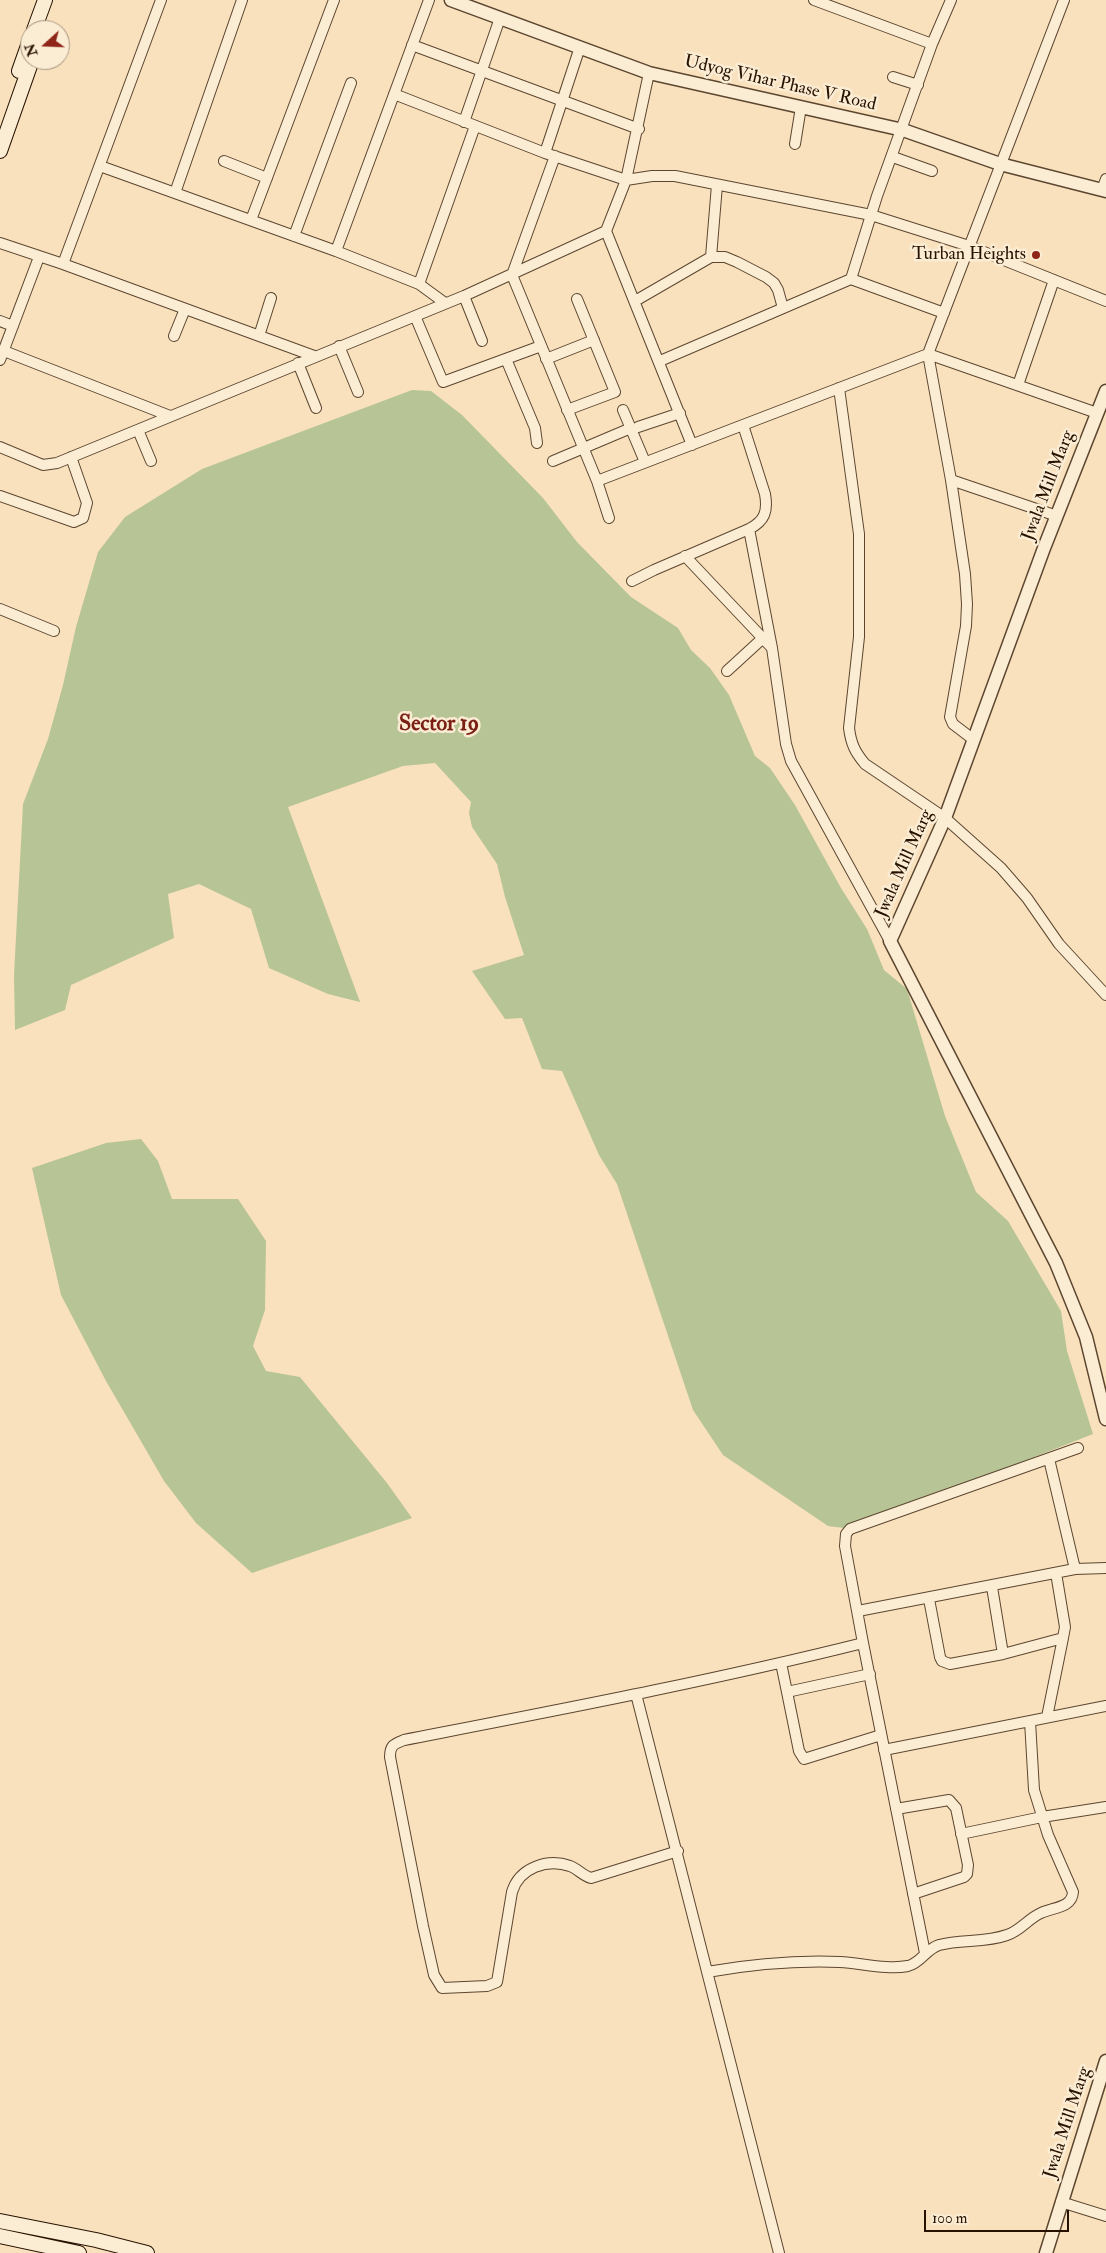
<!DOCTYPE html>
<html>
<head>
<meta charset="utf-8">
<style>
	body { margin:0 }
	#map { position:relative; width:1106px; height:2253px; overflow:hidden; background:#f9e1bd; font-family:"IM FELL Double Pica",serif }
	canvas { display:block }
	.north { position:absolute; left:20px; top:20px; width:50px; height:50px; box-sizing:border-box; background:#fbecd4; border:1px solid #a6957f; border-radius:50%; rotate:250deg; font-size:14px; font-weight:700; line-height:20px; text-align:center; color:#271200 }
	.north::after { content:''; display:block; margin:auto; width:18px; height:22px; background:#8f2418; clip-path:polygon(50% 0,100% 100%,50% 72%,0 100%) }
	.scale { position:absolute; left:924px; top:2210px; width:145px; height:22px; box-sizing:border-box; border:2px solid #271200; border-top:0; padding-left:6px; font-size:15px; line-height:18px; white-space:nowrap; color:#271200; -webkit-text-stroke:4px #fbecd4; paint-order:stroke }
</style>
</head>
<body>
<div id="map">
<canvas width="1106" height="2253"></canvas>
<div class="north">N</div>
<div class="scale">100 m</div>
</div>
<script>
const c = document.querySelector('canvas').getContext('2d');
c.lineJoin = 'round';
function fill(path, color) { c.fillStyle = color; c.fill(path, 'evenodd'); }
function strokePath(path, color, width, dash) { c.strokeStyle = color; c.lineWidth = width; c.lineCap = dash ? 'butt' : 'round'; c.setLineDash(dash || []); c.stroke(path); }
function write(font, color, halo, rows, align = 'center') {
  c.font = font + ' "IM FELL Double Pica",serif'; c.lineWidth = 5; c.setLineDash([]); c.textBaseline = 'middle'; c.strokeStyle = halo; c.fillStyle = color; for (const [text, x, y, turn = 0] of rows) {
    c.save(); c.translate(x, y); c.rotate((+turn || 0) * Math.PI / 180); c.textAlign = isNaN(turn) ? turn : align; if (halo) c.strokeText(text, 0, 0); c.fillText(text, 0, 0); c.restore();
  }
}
const green = new Path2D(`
	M 412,390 L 431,391 L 462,415 L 543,498 L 577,542 L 631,597 L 678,628 L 691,650 L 710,668 L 729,695 L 755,756 L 770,768 L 795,805 L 841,888 L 867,929 L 884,970 L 907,989 L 945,1116 L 976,1192 L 1008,1221 L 1061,1311 L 1067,1351 L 1093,1434 L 966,1484 L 844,1528 L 828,1526 L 723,1455 L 693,1410 L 617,1184 L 599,1155 L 562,1071 L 542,1069 L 522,1018 L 505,1019 L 472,971 L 524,955 L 505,897 L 497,864 L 472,827 L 469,813 L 471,802 L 435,763 L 403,766 L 288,807 L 360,1002 L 328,994 L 269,968 L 251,909 L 199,884 L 168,894 L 174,938 L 71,985 L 65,1010 L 15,1030 L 14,975 L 23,804 L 48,739 L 63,685 L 76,627 L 98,552 L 125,517 L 202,469 Z
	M 141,1139 L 158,1161 L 172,1199 L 238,1199 L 266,1241 L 265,1310 L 253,1346 L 266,1371 L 300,1377 L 387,1483 L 412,1518 L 252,1573 L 196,1523 L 164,1481 L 106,1381 L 61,1295 L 32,1168 L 106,1143 Z`);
const minor = new Path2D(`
	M 814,0 L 932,44
	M 412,45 L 639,129
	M 893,77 L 918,85
	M 394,94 L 545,153 L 626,180 L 652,176 L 675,176 L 871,215 L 969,246 L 1106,301
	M 464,122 L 500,18
	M 795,144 L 801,107
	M 545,153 L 580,47
	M 555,156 L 512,275 L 597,481 L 609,518
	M 893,157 L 932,171
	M 224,161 L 267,178
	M 100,166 L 336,251 L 419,284 L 445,303
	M 1102,190 L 1106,179
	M 175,193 L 242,0
	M 251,220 L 334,0
	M 606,231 L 692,445
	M 294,236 L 351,83
	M 0,243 L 63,264 L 314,356
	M 336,251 L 429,0
	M 711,257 L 717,185
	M 63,264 L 161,0
	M 851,279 L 944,313
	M 419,284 L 475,126
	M 464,296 L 482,341
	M 635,301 L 711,257 L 725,257 L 737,262 L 766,277 L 774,283 L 778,290 L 783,308
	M 415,316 L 443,382 L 541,346
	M 0,321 L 13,326
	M 174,336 L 185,309
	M 259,336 L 271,298
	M 339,346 L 358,392
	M 4,351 L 170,416
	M 506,359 L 535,428 L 537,443
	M 546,359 L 594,340
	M 0,360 L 39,257
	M 660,361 L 851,279 L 877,196 L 932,44 L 951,0
	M 298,363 L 316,408
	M 1018,385 L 1054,280
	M 839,388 L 859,534 L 859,637 L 849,728 C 851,744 855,752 865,764 L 945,818 L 1001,868 L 1027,898 L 1059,944 L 1106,995
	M 567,410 L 615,392 L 577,299
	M 623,410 L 645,462
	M 638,427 L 680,413
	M 138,430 L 151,461
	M 0,447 L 43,465 L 57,463 L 464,296 L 606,231 L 626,180 L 649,73
	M 553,461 L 631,428
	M 951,480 L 1057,516
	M 597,481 L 928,354 L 1097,413
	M 0,496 L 74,522 L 83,518 L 87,503 L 71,457
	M 749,529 L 772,648 L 786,744 L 791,761 L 890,941
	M 685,556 L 772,648
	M 632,581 L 654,570 L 749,529 C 765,521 768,511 765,494 L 743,425
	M 0,609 L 54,631
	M 727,671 L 763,638
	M 974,740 L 953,724 L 950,717 L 966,626 L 967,604 L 965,574 L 951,480 L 928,354 L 1064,0
	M 1049,1459 L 1075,1569
	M 992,1587 L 1003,1654
	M 929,1599 L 940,1657 L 942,1661 L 950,1664 L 1003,1654 L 1063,1638 L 1065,1627 L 1056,1573
	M 858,1611 L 1075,1569 L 1106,1568
	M 781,1663 L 787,1692
	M 870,1674 L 787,1692 L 799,1751 L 804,1759 L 881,1735
	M 636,1694 L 779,2253
	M 1047,1717 L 1063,1638
	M 884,1750 L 1106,1706
	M 896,1809 L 949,1800 L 956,1808 L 968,1865 L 967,1874 L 964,1877 L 913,1894
	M 961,1834 L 1042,1817 L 1106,1807
	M 678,1851 L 591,1878 C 583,1876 578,1869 570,1866 C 547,1858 519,1868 512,1892 L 497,1982 L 487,1986 L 442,1988 L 434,1975 L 423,1926 L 390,1757 C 390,1745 394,1744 404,1740 C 558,1710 711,1681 863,1643
	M 925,1953 L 863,1643 L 845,1546 L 846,1534 L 850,1529 L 1078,1448
	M 707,1972 C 753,1964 793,1960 840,1962 C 861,1963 887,1970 908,1966 C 921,1963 926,1949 939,1945 C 961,1939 985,1943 1007,1935 C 1020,1931 1029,1918 1041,1913 C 1054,1907 1072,1908 1073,1892 L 1048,1835 L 1034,1790 L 1030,1721
	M 1061,2202 L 1106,2216`);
const tertiary = new Path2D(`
	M 451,0 L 649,73 L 903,130 L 1000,164 L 1106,191
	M 1106,391 L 1044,548 L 945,818 L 890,941 L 1056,1263 L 1086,1337 L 1106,1419
	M 1046,2253 L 1106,2061`);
const secondary = new Path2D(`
	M 34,30 L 45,0
	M 19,71 L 30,40
	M 0,151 L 32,60
	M 0,2221 L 96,2240 L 147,2253
	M 0,2236 L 79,2253`);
const markers = [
	[1036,255,5,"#8f2418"]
];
const streetNames = [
	["Udyog Vihar Phase V Road",780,84,13],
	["Jwala Mill Marg",1049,486,-69],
	["Jwala Mill Marg",905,864,-66],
	["Jwala Mill Marg",1068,2123,-72]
];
const poiNames = [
	["Turban Heights",1026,255]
];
const districtNames = [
	["Sector 19",439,725]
];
fill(green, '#b7c496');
strokePath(minor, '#5c462f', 12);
strokePath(tertiary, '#5c462f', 15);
strokePath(secondary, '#271200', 16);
strokePath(minor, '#fbecd4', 10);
strokePath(tertiary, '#fbecd4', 12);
strokePath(secondary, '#fbecd4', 14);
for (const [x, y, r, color] of markers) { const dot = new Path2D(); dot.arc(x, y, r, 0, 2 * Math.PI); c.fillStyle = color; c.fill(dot); strokePath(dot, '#fbecd4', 2); }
write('18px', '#271200', '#fbecd4', streetNames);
write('18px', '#271200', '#fbecd4', poiNames, 'right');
write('bold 22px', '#7a1f14', '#fbecd4', districtNames);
</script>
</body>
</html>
